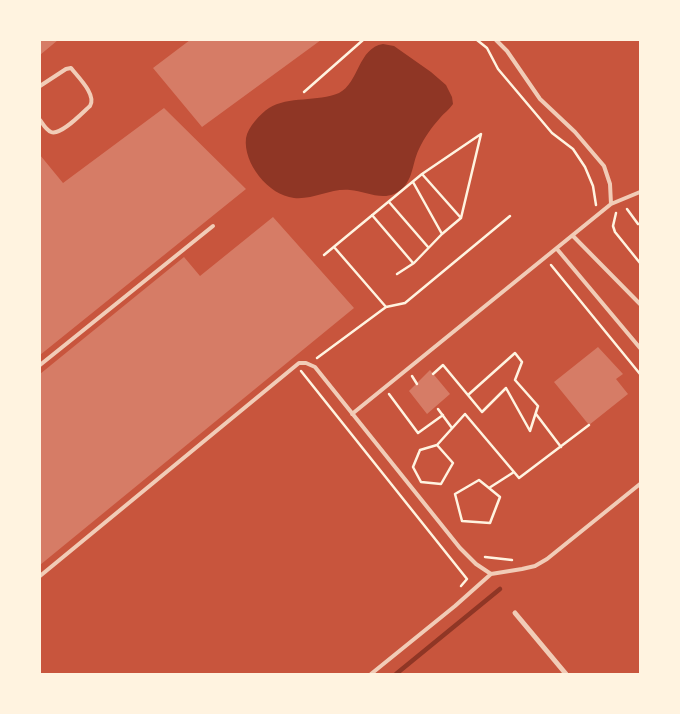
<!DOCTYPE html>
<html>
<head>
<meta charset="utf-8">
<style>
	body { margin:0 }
	#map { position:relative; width:680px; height:714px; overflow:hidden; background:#c8553d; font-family:Barlow,sans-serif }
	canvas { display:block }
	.frame { position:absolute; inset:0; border:41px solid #fff3e0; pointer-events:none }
</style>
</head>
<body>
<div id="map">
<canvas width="680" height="714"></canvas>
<div class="frame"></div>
</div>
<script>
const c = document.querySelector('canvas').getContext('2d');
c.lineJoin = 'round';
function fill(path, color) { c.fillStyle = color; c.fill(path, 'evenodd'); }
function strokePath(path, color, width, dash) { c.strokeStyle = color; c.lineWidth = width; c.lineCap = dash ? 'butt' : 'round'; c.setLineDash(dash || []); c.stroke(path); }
const water = new Path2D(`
	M 383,44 L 394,46 L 431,72 L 446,85 L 452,97 L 453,104 C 449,110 444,113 440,118 C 432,127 424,138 419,149 C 411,165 414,185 394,194 C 380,200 364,191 350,190 C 331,188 313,200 294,198 C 268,195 243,163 246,138 C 248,127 260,114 269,108 C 288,96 318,102 339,93 C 359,83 358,48 383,44 Z`);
const stream = new Path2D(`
	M 396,674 L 500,589`);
const building = new Path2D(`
	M 40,40 L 58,40 L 40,55 Z
	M 190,40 L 321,40 L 202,127 L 153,68 Z
	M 164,108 L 246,189 L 40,355 L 40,155 L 63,183 Z
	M 273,217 L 354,308 L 40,565 L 40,374 L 184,257 L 200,276 Z
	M 598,347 L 623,374 L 616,379 L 628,394 L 589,425 L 554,382 Z
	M 430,370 L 450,394 L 427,414 L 409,391 Z`);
const path = new Path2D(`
	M 477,40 L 487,48 L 498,69 L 552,133 L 573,149 L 585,167 L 593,186 L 596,205
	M 304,92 L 363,40
	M 422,174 L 461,218
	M 413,182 L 442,234
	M 389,202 L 428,247
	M 627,209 L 638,224 L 640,224
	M 616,213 L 613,226 L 615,232 L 640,263
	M 372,215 L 413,263
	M 324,255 L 422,174 L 481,134 L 461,218 L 442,234 L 414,263 L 397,274
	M 551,265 L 640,374
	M 386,307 L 405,303 L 510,216
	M 317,358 L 386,307 L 334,247
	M 301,371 L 467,579 L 461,586
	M 433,374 L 443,365 L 482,412 L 506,388 L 530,431 L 538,406 L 515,380 L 522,362 L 515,353 L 468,395
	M 412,376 L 417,384
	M 389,394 L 418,433 L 443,415
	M 438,409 L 452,428
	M 536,414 L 561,447
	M 437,445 L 453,463 L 441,484 L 421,482 L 413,467 L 420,450 L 437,445 L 465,414 L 514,472
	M 489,488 L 500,497 L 490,523 L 462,521 L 455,494 L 479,480 L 489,488 L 514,472 L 519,478 L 589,425
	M 485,557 L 512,560`);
const service = new Path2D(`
	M 496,40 L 507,51 L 540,99 L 575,132 L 604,166 L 610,184 L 611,204
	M 40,86 L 66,69 L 71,68 C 78,77 97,95 90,106 C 82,113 61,136 51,132 C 46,130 43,124 40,120
	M 573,236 L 640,304
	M 557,249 L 640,348
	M 40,365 L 213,226
	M 352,414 L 611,204 L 640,192
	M 40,576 L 299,363 L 306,363 L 315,367 L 460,548 L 476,564 L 491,574
	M 371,674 L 455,606 L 491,574 L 522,569 L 535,566 L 547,559 L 640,484`);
const minor = new Path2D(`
	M 515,613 L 566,674`);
fill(water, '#8f3625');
strokePath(stream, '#8f3625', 4.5);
fill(building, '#d67c66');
strokePath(path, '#fff3e0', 2.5);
strokePath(service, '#f1ccb7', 4);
strokePath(minor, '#f1ccb7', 5);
</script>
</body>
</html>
